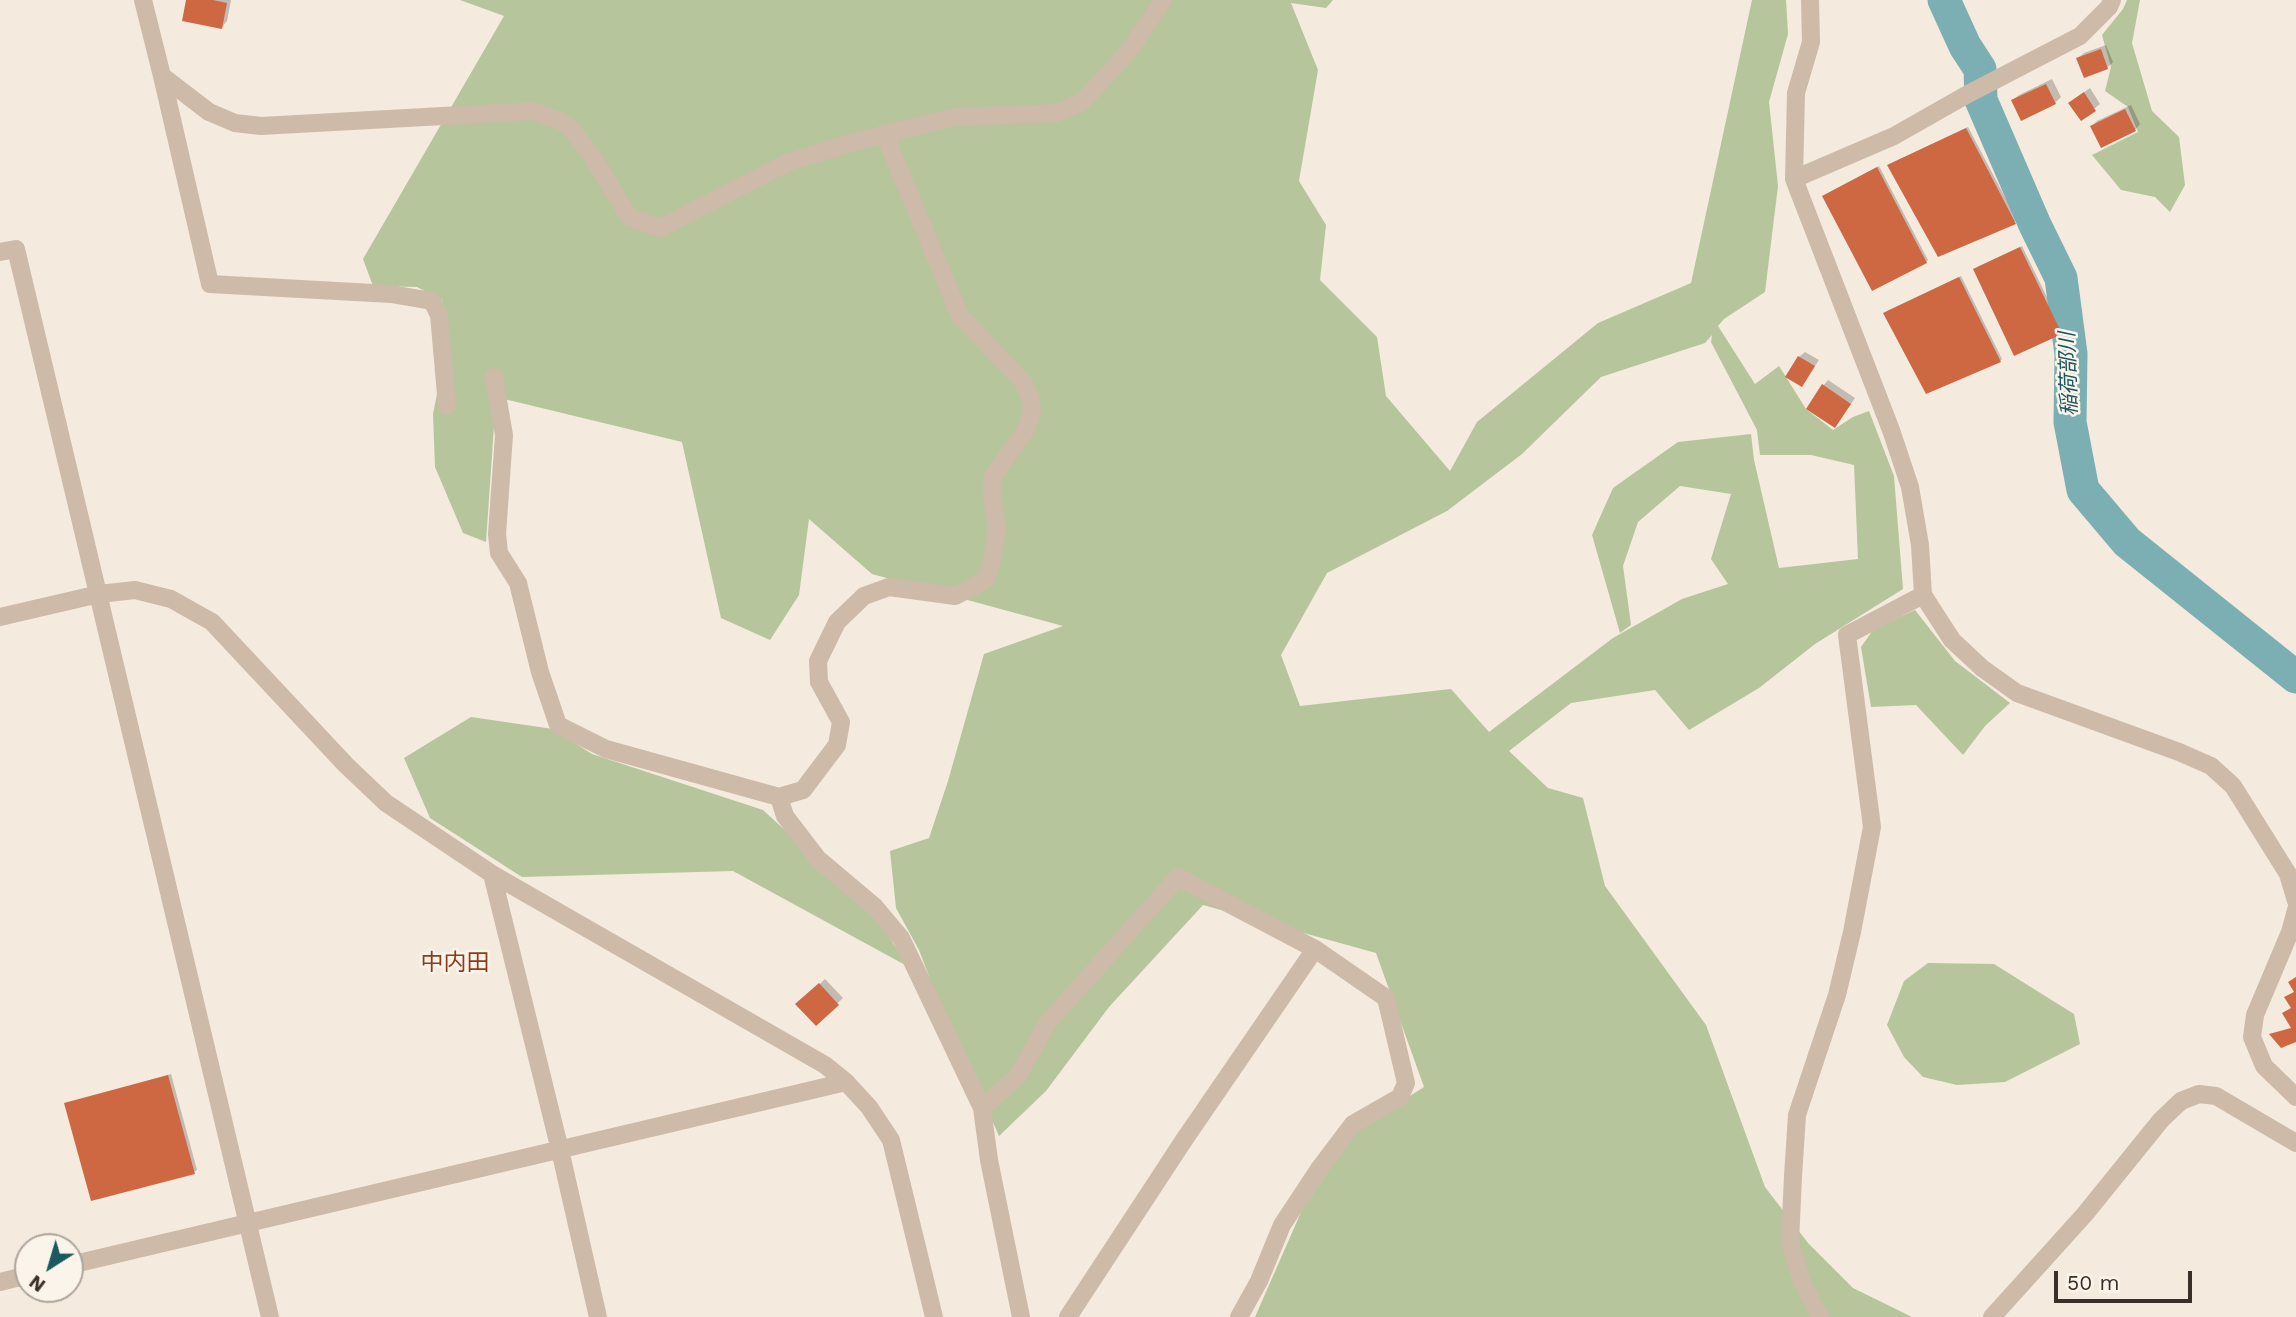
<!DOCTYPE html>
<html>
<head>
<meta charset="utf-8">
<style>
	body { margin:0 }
	#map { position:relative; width:2296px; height:1317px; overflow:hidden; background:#f4eade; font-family:"Work Sans",sans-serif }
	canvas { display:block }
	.north { position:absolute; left:14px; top:1233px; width:70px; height:70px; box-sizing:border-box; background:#fbf4eb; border:2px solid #aea59d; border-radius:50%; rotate:217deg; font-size:19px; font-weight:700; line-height:28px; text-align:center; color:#3a2f29 }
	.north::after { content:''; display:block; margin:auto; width:24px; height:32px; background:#1b585f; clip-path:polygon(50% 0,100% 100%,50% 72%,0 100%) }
	.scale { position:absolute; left:2054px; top:1271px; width:138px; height:32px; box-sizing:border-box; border:4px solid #3a2f29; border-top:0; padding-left:9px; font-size:21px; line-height:24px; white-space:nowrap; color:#3a2f29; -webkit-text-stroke:5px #fbf4eb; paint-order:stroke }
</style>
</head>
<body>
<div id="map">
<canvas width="2296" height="1317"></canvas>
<div class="north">N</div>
<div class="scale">50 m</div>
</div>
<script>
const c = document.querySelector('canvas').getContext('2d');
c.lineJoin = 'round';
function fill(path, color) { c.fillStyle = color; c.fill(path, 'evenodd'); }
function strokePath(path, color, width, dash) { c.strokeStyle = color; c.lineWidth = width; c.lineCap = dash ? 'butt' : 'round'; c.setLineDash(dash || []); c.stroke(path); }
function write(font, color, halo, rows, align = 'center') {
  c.font = font + ' "Work Sans","Noto Sans JP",sans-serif'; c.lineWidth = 5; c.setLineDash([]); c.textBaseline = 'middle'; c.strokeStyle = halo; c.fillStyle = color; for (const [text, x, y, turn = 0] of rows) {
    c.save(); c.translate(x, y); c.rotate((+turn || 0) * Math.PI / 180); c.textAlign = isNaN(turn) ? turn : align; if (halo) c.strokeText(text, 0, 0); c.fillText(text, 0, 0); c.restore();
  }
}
const green = new Path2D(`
	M 460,0 L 1333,0 L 1326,8 L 1291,3 L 1318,70 L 1299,181 L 1326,225 L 1320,280 L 1377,337 L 1386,396 L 1450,471 L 1477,422 L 1598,323 L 1691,283 L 1752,0 L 1786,0 L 1788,34 L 1769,102 L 1778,186 L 1765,292 L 1724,319 L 1718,326 L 1755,384 L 1779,366 L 1806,409 L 1833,430 L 1853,417 L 1869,411 L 1894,476 L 1903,589 L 1815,644 L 1759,688 L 1689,730 L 1655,690 L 1571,703 L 1509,751 L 1548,788 L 1583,798 L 1605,886 L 1706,1025 L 1765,1187 L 1808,1243 L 1853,1288 L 1912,1317 L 1255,1317 L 1302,1210 L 1355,1131 L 1424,1087 L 1376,953 L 1203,905 L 1109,1007 L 1046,1091 L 999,1136 L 932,984 L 919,950 L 896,908 L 890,851 L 929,838 L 948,781 L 984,654 L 1063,626 L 872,574 L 809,519 L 799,595 L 770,640 L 721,618 L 682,442 L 496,397 L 486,542 L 463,533 L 435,467 L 433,414 L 449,334 L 442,300 L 417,287 L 373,286 L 363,259 L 504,16 ZM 1712,335 L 1711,342 L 1757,430 L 1760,455 L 1811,455 L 1854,465 L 1858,559 L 1779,568 L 1754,460 L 1751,434 L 1678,442 L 1613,488 L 1592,535 L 1620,633 L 1631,625 L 1623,566 L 1638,522 L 1680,486 L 1731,494 L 1711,559 L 1728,584 L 1682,599 L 1613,638 L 1489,732 L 1451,689 L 1300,706 L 1281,655 L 1327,573 L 1447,511 L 1522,454 L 1601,377 L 1705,343 Z
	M 2127,0 L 2140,0 L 2132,43 L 2152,111 L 2179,137 L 2185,185 L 2170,212 L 2155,197 L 2121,190 L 2092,155 L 2138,132 L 2128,107 L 2105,91 L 2111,67 L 2102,35 L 2123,9 Z
	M 1915,610 L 1955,661 L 2010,703 L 1985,726 L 1963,755 L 1916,705 L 1871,707 L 1861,647 L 1873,630 Z
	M 471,717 L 553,729 L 592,754 L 763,810 L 874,912 L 907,966 L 733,871 L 522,877 L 430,818 L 404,758 Z
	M 1928,963 L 1994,964 L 2074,1014 L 2080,1044 L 2005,1082 L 1957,1085 L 1923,1077 L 1904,1057 L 1887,1025 L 1904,981 Z`);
const shadow = new Path2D(`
	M 188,0 L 231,0 L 227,21 L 222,27 Z
	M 2106,45 L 2113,62 L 2107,68 L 2078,58 L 2084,53 Z
	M 2052,79 L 2061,97 L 2055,103 L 2013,100 L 2019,95 Z
	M 2090,88 L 2100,104 L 2081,119 L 2076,98 Z
	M 2131,105 L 2140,124 L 2135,130 L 2092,126 L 2097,121 Z
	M 1968,127 L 2017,220 L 2015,222 L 1892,163 Z
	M 1879,166 L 1928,260 L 1926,262 L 1827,194 Z
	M 2022,246 L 2063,330 L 2061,332 L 1977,267 Z
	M 1961,276 L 2002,359 L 2000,361 L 1887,311 Z
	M 1805,352 L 1819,360 L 1802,385 L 1799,357 Z
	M 1828,380 L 1855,398 L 1835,426 L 1823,386 Z
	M 825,979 L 843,998 L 816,1024 L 798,1005 Z
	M 171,1074 L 197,1170 L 194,1172 L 66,1104 Z`);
const river = new Path2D(`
	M 1944,0 L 1965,46 L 1980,69 L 1981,100 L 2035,225 L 2061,278 L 2071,354 L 2070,422 L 2083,490 L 2127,542 L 2296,677`);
const building = new Path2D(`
	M 186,0 L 213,0 L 227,3 L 222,29 L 182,21 Z
	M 2101,49 L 2108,69 L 2084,78 L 2076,58 Z
	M 2046,84 L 2056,104 L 2021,121 L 2011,100 Z
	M 2084,92 L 2096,111 L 2081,121 L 2068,103 Z
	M 2125,109 L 2136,131 L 2101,148 L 2090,126 Z
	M 1966,128 L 2016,224 L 1938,257 L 1887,165 Z
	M 1877,167 L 1927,263 L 1872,291 L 1822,196 Z
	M 2020,247 L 2062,334 L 2014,356 L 1973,269 Z
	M 1959,277 L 2001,362 L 1926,394 L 1883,313 Z
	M 1798,356 L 1815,366 L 1802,387 L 1785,377 Z
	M 1822,384 L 1851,404 L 1835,428 L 1806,409 Z
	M 2296,977 L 2296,1042 L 2281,1048 L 2269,1034 L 2291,1028 L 2282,1013 L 2291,1008 L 2284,997 L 2294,992 L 2288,982 Z
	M 819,983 L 839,1005 L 816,1026 L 795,1004 Z
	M 168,1075 L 195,1174 L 91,1201 L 64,1103 Z`);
const minor = new Path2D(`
	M 143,0 L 162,76 L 209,112 L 235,123 L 261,126 L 534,111 L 567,124 L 592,156 L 629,217 L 660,228 L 787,163 L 846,144 L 954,117 L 1057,113 L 1083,101 L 1128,52 L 1163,0
	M 1810,0 L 1811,42 L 1796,93 L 1794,179 L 1891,430 L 1910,487 L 1920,545 L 1923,595 L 1952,640 L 1982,668 L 2017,693 L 2179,752 L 2211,766 L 2233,786 L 2288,874 L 2296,901
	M 162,76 L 210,284 L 391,294 L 432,301 L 439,315 L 447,406
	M 1794,179 L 1894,136 L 1968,94 L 2080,36 L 2109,7 L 2112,0
	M 0,252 L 16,249 L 270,1317
	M 494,377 L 504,435 L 497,534 L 499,553 L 518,583 L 540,672 L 558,725 L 606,749 L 779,797 L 803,790 L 837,745 L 841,722 L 819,682 L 818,661 L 837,622 L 864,596 L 889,587 L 955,596 L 986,580 C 991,564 996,548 996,531 C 997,513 989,495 993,476 L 1025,431 L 1032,413 L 1031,401 L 1024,383 L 960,316 L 884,133
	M 0,617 L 99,594 L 135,590 L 171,599 L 212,622 L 346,765 L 386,803 L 492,874 L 825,1065 L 846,1082 L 869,1107 L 891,1140 L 934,1317
	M 779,797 L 785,816 L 818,859 L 875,907 L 901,938 L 982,1108 L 989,1160 L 1021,1317
	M 492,874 L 560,1150 L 598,1317
	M 2296,910 L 2290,932 L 2255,1015 L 2252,1037 L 2264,1066 L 2296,1097
	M 982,1108 L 1017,1077 L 1048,1022 L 1178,877 L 1315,949 L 1386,998 L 1406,1083 L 1400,1097 L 1353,1124 L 1319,1169 L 1282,1225 L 1259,1281 L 1239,1317
	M 70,1265 L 846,1082
	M 0,1282 L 28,1275
	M 1068,1317 L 1184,1140 L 1315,949
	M 1820,1317 L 1802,1282 L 1790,1242 L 1793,1176 L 1797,1115 L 1837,995 L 1852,932 L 1872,827 L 1847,635 L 1923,595
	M 1992,1317 L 2085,1214 L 2161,1120 L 2181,1101 L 2199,1094 L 2216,1096 L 2296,1143`);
const waterNames = [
	["稲荷部川",2069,374,-92]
];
const quarterNames = [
	["中内田",455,963]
];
fill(green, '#b6c59c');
fill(shadow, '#0003');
strokePath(river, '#7bafb3', 33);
fill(building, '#cd6843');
strokePath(minor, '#cdbaa8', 18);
write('italic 21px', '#1b585f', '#fbf4eb', waterNames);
write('23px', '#8e3b1c', '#fbf4eb', quarterNames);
</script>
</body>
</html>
